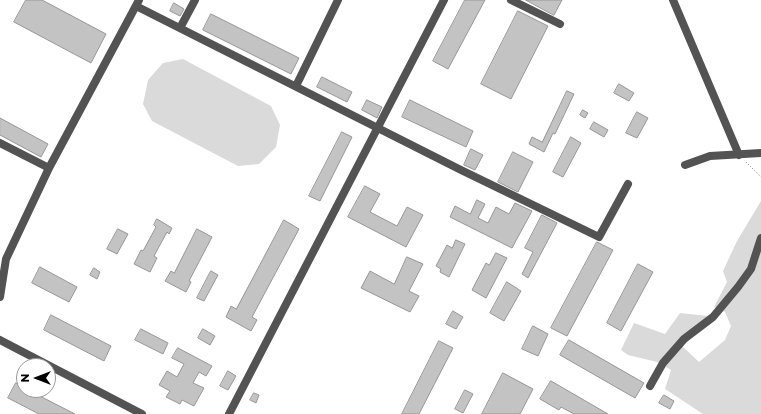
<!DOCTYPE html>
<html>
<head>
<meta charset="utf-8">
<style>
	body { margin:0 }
	#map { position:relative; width:761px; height:414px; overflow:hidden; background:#fff; font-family:Montserrat,sans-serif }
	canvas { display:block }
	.north { position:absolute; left:16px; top:358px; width:40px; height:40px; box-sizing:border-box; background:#fff; border:1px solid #999; border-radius:50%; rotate:270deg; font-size:11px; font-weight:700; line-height:16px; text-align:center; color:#000 }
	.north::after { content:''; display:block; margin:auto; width:14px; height:18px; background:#000; clip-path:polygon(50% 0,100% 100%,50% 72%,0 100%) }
</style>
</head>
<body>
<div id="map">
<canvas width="761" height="414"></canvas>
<div class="north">N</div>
</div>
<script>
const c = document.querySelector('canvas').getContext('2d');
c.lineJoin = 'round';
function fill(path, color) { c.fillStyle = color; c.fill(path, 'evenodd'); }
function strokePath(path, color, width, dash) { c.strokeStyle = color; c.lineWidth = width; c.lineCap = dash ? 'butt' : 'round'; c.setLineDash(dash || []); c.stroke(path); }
const green = new Path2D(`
	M 183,59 L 271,106 L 280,125 L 276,147 L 259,164 L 238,166 L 152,121 L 143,104 L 148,80 L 163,63 Z
	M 761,201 L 761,414 L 703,414 L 665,389 L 671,370 L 657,362 L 628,355 L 621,350 L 634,323 L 665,334 L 680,313 L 708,316 L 680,340 L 683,347 L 699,362 L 725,340 L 731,326 L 725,312 L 714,307 L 727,282 L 723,271 L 737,241 Z`);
const building = new Path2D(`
	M 26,0 L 42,0 L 106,34 L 91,63 L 14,22 Z
	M 465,0 L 485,0 L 448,69 L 433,61 Z
	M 526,0 L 562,0 L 554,15 Z
	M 174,3 L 184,9 L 180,16 L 170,11 Z
	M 518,11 L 548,26 L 511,99 L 481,84 Z
	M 211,14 L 299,58 L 291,74 L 203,30 Z
	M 322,77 L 352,92 L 347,102 L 317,87 Z
	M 619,84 L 634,93 L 629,101 L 614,93 Z
	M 567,91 L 574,94 L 555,134 L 553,133 L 544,152 L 529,144 L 532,137 L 542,142 Z
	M 367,100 L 382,107 L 377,118 L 362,110 Z
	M 410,100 L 473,131 L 466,147 L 402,117 Z
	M 583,110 L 588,113 L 585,118 L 580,115 Z
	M 637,112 L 648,118 L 637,138 L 626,133 Z
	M 0,118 L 48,144 L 41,157 L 0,135 Z
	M 594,122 L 608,130 L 604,137 L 590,129 Z
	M 342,132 L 352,137 L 320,201 L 309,196 Z
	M 571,137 L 581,143 L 563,177 L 553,172 Z
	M 471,149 L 483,155 L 475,170 L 464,165 Z
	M 513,152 L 533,162 L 518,192 L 498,182 Z
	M 365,186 L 380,194 L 370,212 L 397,226 L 407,207 L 423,215 L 406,247 L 348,217 Z
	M 477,200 L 485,204 L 478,218 L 488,223 L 496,207 L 509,214 L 515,203 L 532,211 L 512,248 L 450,217 L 455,206 L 470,214 Z
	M 542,215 L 557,223 L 528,278 L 522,274 L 533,252 L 525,248 Z
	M 157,219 L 172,228 L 169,234 L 167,232 L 154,256 L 157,258 L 150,272 L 134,264 L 141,250 L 143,251 L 156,227 L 154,225 Z
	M 284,220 L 299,229 L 252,317 L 257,320 L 251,331 L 226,317 L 231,306 L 236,309 Z
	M 118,229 L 128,234 L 117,254 L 107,249 Z
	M 197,229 L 212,237 L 189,281 L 191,282 L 186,292 L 165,281 L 171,271 L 174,273 Z
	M 456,240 L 465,244 L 449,277 L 440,272 L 441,269 L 436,266 L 447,245 L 452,248 Z
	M 597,242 L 613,250 L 567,336 L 551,328 Z
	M 496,253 L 507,258 L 486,298 L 472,290 L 486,263 L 489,265 Z
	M 407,257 L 423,264 L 409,291 L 419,296 L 410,312 L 361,288 L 370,271 L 394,284 Z
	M 638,264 L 653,272 L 621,331 L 607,323 Z
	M 40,267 L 77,287 L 69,302 L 32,283 Z
	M 94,268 L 100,272 L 97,279 L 90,275 Z
	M 211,271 L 218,275 L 204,301 L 197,298 Z
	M 507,282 L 521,291 L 504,321 L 490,313 Z
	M 453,311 L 463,317 L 456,329 L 446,324 Z
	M 51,315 L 111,346 L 104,361 L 44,330 Z
	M 533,326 L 548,334 L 538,356 L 522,349 Z
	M 141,329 L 168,343 L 163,354 L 135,340 Z
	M 203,329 L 215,336 L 210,345 L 198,338 Z
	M 569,340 L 644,383 L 635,398 L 560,355 Z
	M 439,341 L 453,348 L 419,414 L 402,414 Z
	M 178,348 L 212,366 L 206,376 L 199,372 L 193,383 L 204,388 L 194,406 L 182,400 L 180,404 L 166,397 L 170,391 L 159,385 L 167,371 L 177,377 L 184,364 L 172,358 Z
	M 228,371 L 236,376 L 228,390 L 220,386 Z
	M 503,373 L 533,389 L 520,414 L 482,414 Z
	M 551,381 L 608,414 L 574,414 L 561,407 L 559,410 L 540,399 Z
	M 16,383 L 24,388 L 24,390 L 28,390 L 75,414 L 39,414 L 8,398 Z
	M 465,390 L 473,394 L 463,413 L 455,409 Z
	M 254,393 L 259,395 L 256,403 L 250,400 Z
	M 664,395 L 674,401 L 670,409 L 659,403 Z`);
const path = new Path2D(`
	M 746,162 L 761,177`);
const minor = new Path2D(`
	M 511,0 L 560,24
	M 673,0 L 739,155
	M 136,6 L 461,170 L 599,237 L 628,184
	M 180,28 L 195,0
	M 296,86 L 338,0
	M 0,143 L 49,168
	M 685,165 L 710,156 L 761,153
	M 0,297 L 6,259 L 49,168 L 139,0
	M 0,340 L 142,414
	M 650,386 L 663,363 L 684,339 L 713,317 L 738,287 L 751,269 L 761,238
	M 229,414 L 444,0`);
fill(green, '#dadada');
fill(building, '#c3c3c3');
strokePath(building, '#979797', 1);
strokePath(path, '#757575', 1, [1, 2]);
strokePath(minor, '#535353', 8);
</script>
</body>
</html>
